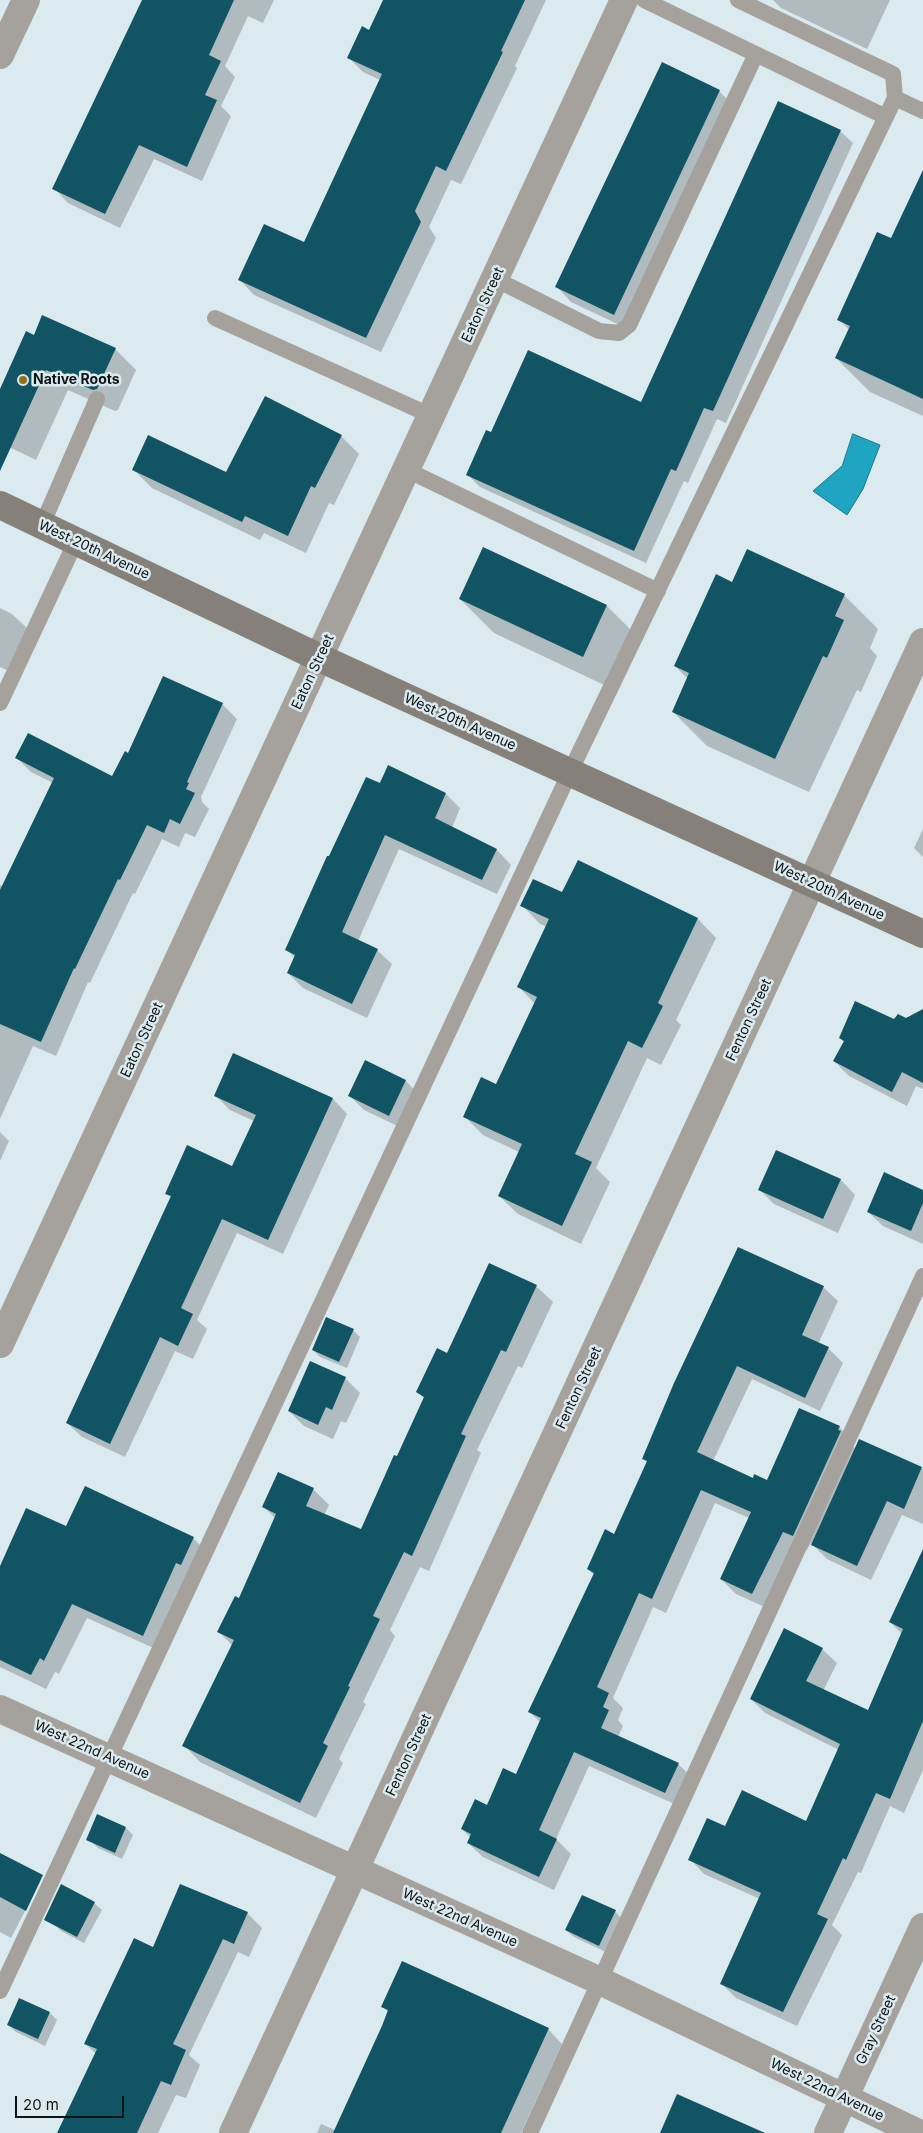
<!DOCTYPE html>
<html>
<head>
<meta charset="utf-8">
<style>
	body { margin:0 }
	#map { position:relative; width:923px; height:2133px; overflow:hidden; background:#dbeaee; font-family:Inter,sans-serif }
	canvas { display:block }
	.scale { position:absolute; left:15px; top:2096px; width:109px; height:22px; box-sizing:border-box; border:2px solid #0e1315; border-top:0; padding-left:6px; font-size:15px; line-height:18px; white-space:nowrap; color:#0e1315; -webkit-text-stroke:4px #dbeaee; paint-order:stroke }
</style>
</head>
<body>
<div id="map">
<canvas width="923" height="2133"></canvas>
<div class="scale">20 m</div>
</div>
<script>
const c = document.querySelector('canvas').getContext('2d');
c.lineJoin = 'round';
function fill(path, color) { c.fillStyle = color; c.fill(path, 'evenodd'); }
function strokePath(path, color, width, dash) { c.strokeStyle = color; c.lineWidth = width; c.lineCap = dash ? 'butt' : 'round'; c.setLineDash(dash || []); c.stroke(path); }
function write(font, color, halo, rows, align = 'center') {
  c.font = font + ' Inter,sans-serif'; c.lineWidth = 5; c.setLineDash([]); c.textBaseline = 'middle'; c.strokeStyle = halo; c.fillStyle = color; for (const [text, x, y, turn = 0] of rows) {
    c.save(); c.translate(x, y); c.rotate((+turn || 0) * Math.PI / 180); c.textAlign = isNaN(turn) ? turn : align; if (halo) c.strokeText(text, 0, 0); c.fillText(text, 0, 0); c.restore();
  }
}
const water = new Path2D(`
	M 853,434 L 880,445 L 863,489 L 847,515 L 813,491 L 842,466 Z`);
const shadow = new Path2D(`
	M 155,0 L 274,0 L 263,23 L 248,16 L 225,66 L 235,77 L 221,106 L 231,116 L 202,181 L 154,159 L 120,228 L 68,203 L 54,188 Z
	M 417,0 L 546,0 L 515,66 L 517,68 L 461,184 L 451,180 L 429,227 L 436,238 L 381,352 L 254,295 L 240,280 L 305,244 L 380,80 L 363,72 L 348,57 L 369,32 Z
	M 773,0 L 890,0 L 867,49 L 781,8 Z
	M 719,91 L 734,106 L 628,329 L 571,302 L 557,287 Z
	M 840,131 L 853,143 L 726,423 L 717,419 L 688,483 L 684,481 L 646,563 L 480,487 L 467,474 L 491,434 L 641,404 Z
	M 923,210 L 923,416 L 870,392 L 836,358 L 849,330 L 839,319 Z
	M 35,336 L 115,349 L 136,370 L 118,410 L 115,411 L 68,390 L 36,460 L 7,446 L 0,439 L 0,392 Z
	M 341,436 L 359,454 L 334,505 L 329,503 L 306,553 L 264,533 L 260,540 L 152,488 L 134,470 L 227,474 Z
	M 484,549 L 607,606 L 641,640 L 617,691 L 494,633 L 460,599 Z
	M 733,583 L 844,595 L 878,629 L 870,648 L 877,656 L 861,692 L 857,690 L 809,792 L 707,746 L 673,712 L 688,679 L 675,666 Z
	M 0,608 L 12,614 L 27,628 L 7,670 L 0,667 Z
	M 222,704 L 237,719 L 201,797 L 202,802 L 209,809 L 195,837 L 185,833 L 179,847 L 162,839 L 135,894 L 133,893 L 90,983 L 88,982 L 56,1056 L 33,1046 L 0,1119 L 0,885 L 3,886 L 53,783 L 31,772 L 17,758 L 113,778 L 129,755 Z
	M 388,767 L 446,794 L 460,808 L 452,828 L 497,850 L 511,865 L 497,894 L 399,849 L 358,941 L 377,950 L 392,964 L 367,1018 L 303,988 L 288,973 L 295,958 L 287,950 Z
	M 923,829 L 923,857 L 914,848 Z
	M 578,862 L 698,919 L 716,938 L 676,1020 L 681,1025 L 661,1065 L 647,1058 L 596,1168 L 610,1182 L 581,1244 L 518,1214 L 499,1196 L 519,1152 L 483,1135 L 464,1116 L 497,1086 L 535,1004 L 519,987 L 547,927 L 540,924 L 522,905 L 562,894 Z
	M 894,1020 L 923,1020 L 923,1089 L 916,1086 L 907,1106 L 849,1076 L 834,1061 L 844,1042 L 840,1038 Z
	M 234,1054 L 333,1099 L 347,1114 L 283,1254 L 237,1233 L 197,1320 L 207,1329 L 193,1359 L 175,1351 L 125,1457 L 82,1437 L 67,1423 L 171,1198 L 167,1193 L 232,1168 L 254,1121 L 230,1110 L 215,1095 Z
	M 366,1061 L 406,1081 L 420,1096 L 404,1129 L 364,1110 L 349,1095 Z
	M 0,1132 L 9,1141 L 0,1161 Z
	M 777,1151 L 841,1180 L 855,1195 L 838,1233 L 774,1204 L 759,1189 Z
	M 923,1191 L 923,1244 L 883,1226 L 868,1212 Z
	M 536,1286 L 553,1302 L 522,1368 L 518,1366 L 477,1450 L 481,1453 L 429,1571 L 420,1567 L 390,1630 L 395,1636 L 363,1702 L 366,1704 L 339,1759 L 343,1763 L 316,1818 L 200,1762 L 184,1745 L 233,1646 L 219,1632 L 240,1599 L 276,1519 L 264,1507 L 313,1489 L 329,1505 L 324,1515 L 362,1531 L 425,1399 L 418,1392 L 447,1355 Z
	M 823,1287 L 838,1301 L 818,1344 L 828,1348 L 843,1363 L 820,1411 L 752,1379 L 713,1461 L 753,1479 L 768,1482 L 839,1427 L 853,1441 L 852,1445 L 856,1449 L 923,1469 L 923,1524 L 902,1515 L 871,1580 L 827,1559 L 811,1543 L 807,1550 L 798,1545 L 767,1608 L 736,1594 L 721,1579 L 749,1518 L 715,1503 L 666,1613 L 653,1607 L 613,1698 L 623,1708 L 618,1720 L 623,1726 L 618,1737 L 678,1764 L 693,1778 L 679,1806 L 589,1766 L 556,1839 L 571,1854 L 554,1890 L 483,1857 L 468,1843 L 471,1838 L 462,1829 L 516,1776 L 540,1722 L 529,1711 L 594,1575 L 588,1569 L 615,1535 L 648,1463 L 644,1458 L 676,1384 Z
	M 353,1330 L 360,1337 L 347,1368 L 320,1357 L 313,1350 Z
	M 345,1378 L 360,1393 L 346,1423 L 341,1421 L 333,1439 L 304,1426 L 289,1411 Z
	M 193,1538 L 208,1553 L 158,1650 L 87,1618 L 59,1674 L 55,1672 L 46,1689 L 0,1667 L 0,1569 Z
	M 923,1592 L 923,1770 L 904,1813 L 890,1806 L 861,1873 L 858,1872 L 832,1925 L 842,1935 L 797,2026 L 736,1998 L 721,1983 L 760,1899 L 704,1874 L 690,1859 L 725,1828 L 806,1823 L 839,1750 L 765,1713 L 751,1699 L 822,1649 L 837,1663 L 823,1691 L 868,1712 L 902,1634 L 890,1622 Z
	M 126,1828 L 133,1835 L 122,1859 L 98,1848 L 91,1841 Z
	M 0,1854 L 40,1882 L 11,1938 L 0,1932 Z
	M 69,1890 L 94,1903 L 102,1910 L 84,1943 L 61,1931 L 54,1924 Z
	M 615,1911 L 622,1919 L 606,1952 L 574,1937 L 566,1930 Z
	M 247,1913 L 262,1928 L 249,1957 L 238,1952 L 189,2055 L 200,2065 L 186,2098 L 176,2095 L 158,2133 L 59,2133 L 96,2054 L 86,2044 L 154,1948 Z
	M 382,2006 L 548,2029 L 562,2044 L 521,2133 L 317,2133 L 321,2124 L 335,2130 L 388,2012 Z
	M 50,2013 L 57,2020 L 45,2046 L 16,2032 L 8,2025 Z`);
const building = new Path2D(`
	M 142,0 L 234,0 L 209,55 L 221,61 L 205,95 L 217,100 L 187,167 L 139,145 L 105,214 L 52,189 Z
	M 383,0 L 525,0 L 501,51 L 503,52 L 446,171 L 436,166 L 415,211 L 421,222 L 366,338 L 238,280 L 264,224 L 304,242 L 382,74 L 347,58 L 362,26 L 369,30 Z
	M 662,62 L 720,90 L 614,315 L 555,287 Z
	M 778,101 L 841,130 L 713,411 L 704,408 L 676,471 L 671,469 L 634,551 L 466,475 L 486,430 L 491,432 L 528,350 L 641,402 Z
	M 923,170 L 923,399 L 835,358 L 850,326 L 837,320 L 877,232 L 891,238 Z
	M 42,315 L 116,348 L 97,389 L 93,390 L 46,370 L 0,471 L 0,389 L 26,331 L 34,335 Z
	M 265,396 L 342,435 L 315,488 L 311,486 L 288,536 L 245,516 L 242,522 L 132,470 L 148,435 L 226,472 Z
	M 483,547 L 607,605 L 583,657 L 459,599 Z
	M 747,549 L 845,594 L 835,616 L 844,620 L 827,658 L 823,656 L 775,759 L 672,712 L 689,673 L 674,666 L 716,574 L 732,582 Z
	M 163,676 L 223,703 L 187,782 L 189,783 L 186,789 L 195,793 L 180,824 L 170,819 L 164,833 L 147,825 L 120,880 L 118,879 L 75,969 L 74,968 L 41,1042 L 0,1024 L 0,890 L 54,778 L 15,758 L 28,733 L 112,776 L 125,751 L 128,753 Z
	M 388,765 L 446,793 L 435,818 L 497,849 L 482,880 L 385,835 L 342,932 L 378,949 L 352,1004 L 287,973 L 295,955 L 285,950 L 327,856 L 329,856 L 366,777 L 380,783 Z
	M 578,860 L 698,918 L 658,1003 L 663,1006 L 642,1048 L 628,1041 L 575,1154 L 592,1162 L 562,1226 L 498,1196 L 522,1144 L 463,1117 L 481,1077 L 496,1084 L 537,997 L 517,987 L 549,919 L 520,906 L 533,879 L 562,892 Z
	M 855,1001 L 894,1019 L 898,1014 L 906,1018 L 923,1009 L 923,1083 L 902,1072 L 892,1092 L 833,1061 L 844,1041 L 839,1038 Z
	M 233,1053 L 333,1098 L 268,1240 L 222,1219 L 181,1308 L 193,1314 L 178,1346 L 160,1337 L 110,1444 L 66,1423 L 171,1196 L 165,1194 L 187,1145 L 232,1166 L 256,1115 L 214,1096 Z
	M 365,1060 L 406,1080 L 389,1116 L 348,1096 Z
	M 776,1150 L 841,1179 L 823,1219 L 758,1190 Z
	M 884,1172 L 923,1190 L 923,1203 L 911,1231 L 867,1212 Z
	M 738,1247 L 824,1286 L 802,1335 L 829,1347 L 805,1398 L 737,1366 L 697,1452 L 753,1478 L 754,1474 L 767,1480 L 799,1408 L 840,1426 L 838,1430 L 841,1431 L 793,1536 L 783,1532 L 752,1594 L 720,1579 L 751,1512 L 701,1490 L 652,1599 L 639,1593 L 597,1687 L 609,1693 L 603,1707 L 609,1710 L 601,1728 L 679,1763 L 665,1793 L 574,1752 L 539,1830 L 557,1839 L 539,1877 L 467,1843 L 471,1834 L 461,1829 L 475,1799 L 487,1805 L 503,1768 L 516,1774 L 541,1718 L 528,1712 L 594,1573 L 587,1569 L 605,1529 L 614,1534 L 647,1461 L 642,1459 L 674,1383 Z
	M 489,1263 L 537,1285 L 506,1352 L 501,1350 L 461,1434 L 466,1436 L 412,1556 L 404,1552 L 373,1616 L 380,1619 L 348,1686 L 350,1687 L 323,1743 L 328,1746 L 300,1803 L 182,1746 L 234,1640 L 217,1632 L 235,1596 L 239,1598 L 276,1514 L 262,1507 L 278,1472 L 314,1488 L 306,1506 L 361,1529 L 394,1455 L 397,1456 L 424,1397 L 416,1392 L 437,1348 L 447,1353 Z
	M 326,1317 L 354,1329 L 339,1362 L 312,1350 Z
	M 310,1361 L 346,1377 L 332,1410 L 326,1407 L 318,1425 L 288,1411 Z
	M 859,1439 L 922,1467 L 904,1509 L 887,1501 L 857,1566 L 811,1545 Z
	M 85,1486 L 194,1537 L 181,1565 L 176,1563 L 143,1636 L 72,1604 L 44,1661 L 40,1658 L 31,1675 L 0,1660 L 0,1566 L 26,1508 L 66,1526 Z
	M 923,1549 L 923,1721 L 890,1799 L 876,1793 L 846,1860 L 843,1858 L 817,1914 L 828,1919 L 783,2012 L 720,1984 L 761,1893 L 688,1860 L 707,1818 L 725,1826 L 742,1790 L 806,1821 L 840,1744 L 750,1699 L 784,1628 L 823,1648 L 806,1681 L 868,1710 L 903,1629 L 889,1622 Z
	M 97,1814 L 126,1827 L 115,1853 L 86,1840 Z
	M 0,1853 L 43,1875 L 26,1911 L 0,1897 Z
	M 61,1884 L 95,1902 L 77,1937 L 44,1920 Z
	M 180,1884 L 248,1912 L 234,1944 L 223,1939 L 173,2044 L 186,2050 L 171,2085 L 161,2081 L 137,2133 L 57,2133 L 97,2049 L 84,2044 L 134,1938 L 153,1947 Z
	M 582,1895 L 616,1910 L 599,1946 L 565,1930 Z
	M 402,1961 L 549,2028 L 501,2133 L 333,2133 L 382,2026 L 388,2010 L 381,2007 Z
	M 19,1998 L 50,2012 L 38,2039 L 7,2025 Z
	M 677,2094 L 765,2133 L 660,2133 Z`);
const lane = new Path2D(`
	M 644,0 L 886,117
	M 738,0 L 893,74 L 895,98 L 923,111
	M 495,279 L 599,331 L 619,333 L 629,325 L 756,54
	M 215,318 L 432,416
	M 407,470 L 658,591
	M 42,525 L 97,399
	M 0,703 L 76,541
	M 0,1991 L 570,772 L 895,98
	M 530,2133 L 923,1276`);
const street = new Path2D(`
	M 0,55 L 26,0
	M 0,1344 L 624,0
	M 0,1709 L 598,1980 L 918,2133
	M 233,2133 L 923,642
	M 828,2133 L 923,1927`);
const secondary = new Path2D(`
	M 0,505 L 320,658 L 923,934`);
const markers = [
	[23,380,5,"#956e18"]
];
const streetNames = [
	["Eaton Street",483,305,-65],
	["West 20th Avenue",94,550,25],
	["Eaton Street",313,672,-65],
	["West 20th Avenue",460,722,24],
	["West 20th Avenue",829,891,25],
	["Fenton Street",749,1020,-65],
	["Eaton Street",142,1040,-65],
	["Fenton Street",579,1388,-65],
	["West 22nd Avenue",92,1750,24],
	["Fenton Street",409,1755,-65],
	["West 22nd Avenue",460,1918,24],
	["Gray Street",876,2030,-65],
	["West 22nd Avenue",827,2090,26]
];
const poiNames = [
	["Native Roots",33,380]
];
fill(water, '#1fa4c1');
strokePath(water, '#1a788d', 1);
fill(shadow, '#0003');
fill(building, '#115464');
strokePath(lane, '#a5a29e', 16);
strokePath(street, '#a5a29e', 28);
strokePath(secondary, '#85817a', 28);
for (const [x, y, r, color] of markers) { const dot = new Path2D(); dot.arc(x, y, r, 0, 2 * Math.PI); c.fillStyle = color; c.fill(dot); strokePath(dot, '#dbeaee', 2); }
write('14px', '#0e1315', '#dbeaee', streetNames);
write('bold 14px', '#0e1315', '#dbeaee', poiNames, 'left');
</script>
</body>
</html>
